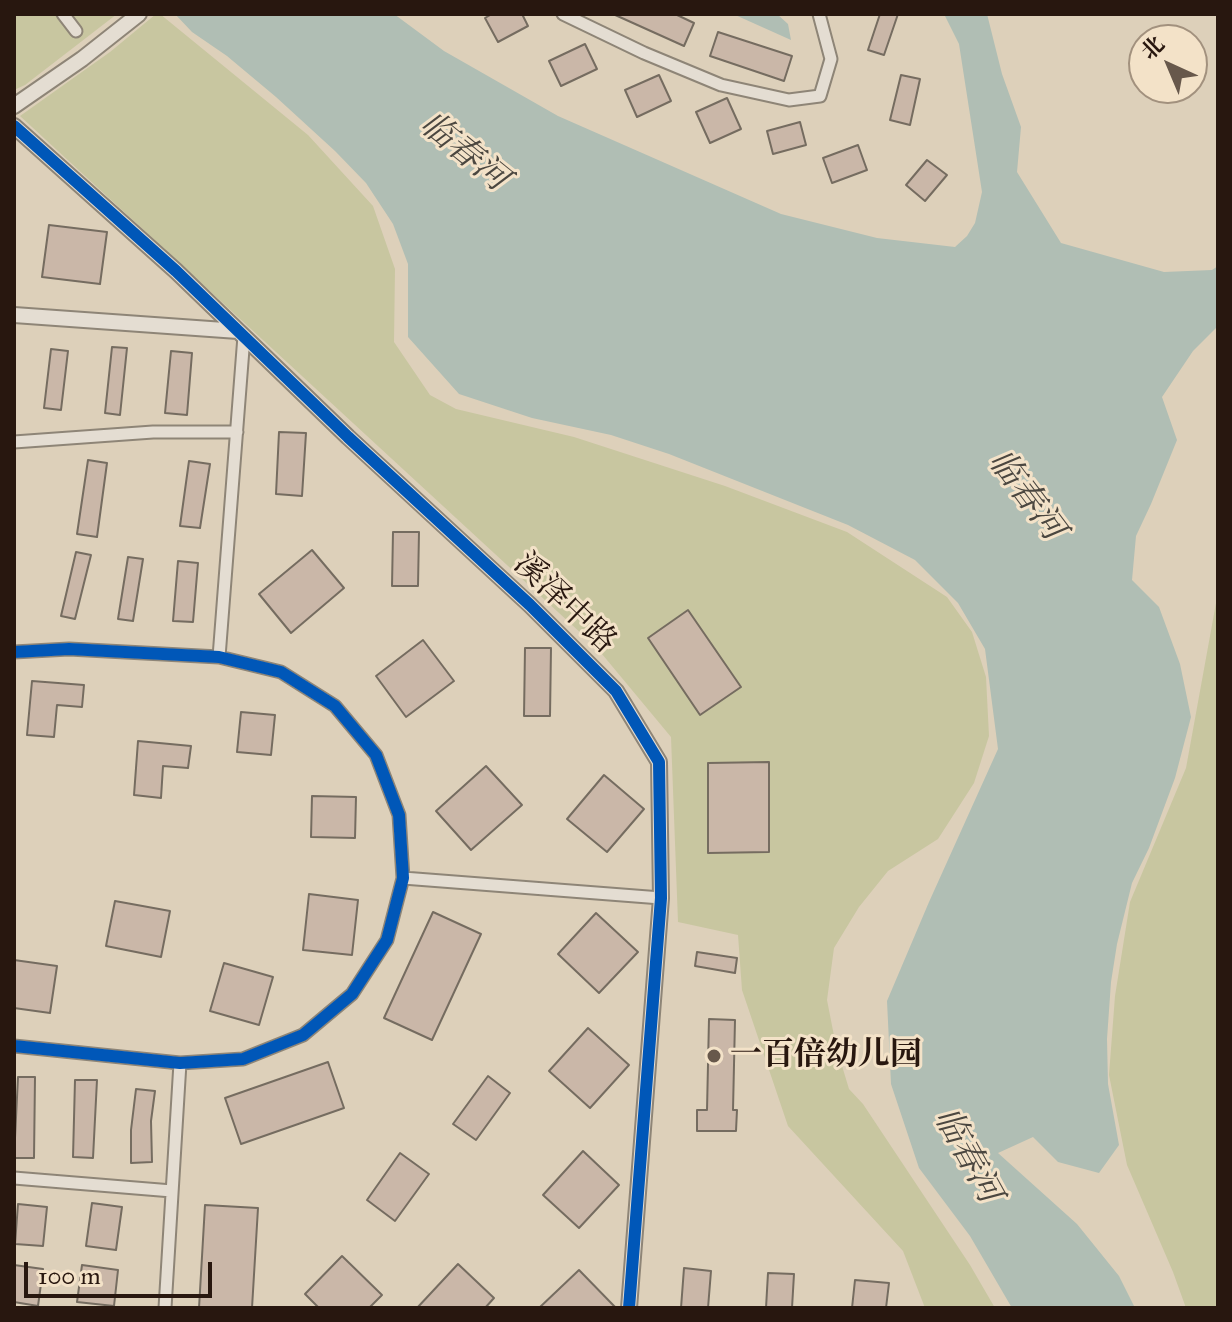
<!DOCTYPE html>
<html>
<head>
<meta charset="utf-8">
<style>
	body { margin:0 }
	#map { position:relative; width:1232px; height:1322px; overflow:hidden; background:#ddd0ba; font-family:"IM FELL Great Primer","Noto Serif SC",serif }
	canvas { display:block }
	.frame { position:absolute; inset:0; border:16px solid #28170f; pointer-events:none }
	.north { position:absolute; left:1128px; top:24px; width:80px; height:80px; box-sizing:border-box; background:#f3e2c8; border:2px solid #a2917e; border-radius:50%; rotate:316deg; font-size:22px; font-weight:700; line-height:32px; text-align:center; color:#28170f }
	.north::after { content:''; display:block; margin:auto; width:28px; height:36px; background:#67584b; clip-path:polygon(50% 0,100% 100%,50% 72%,0 100%) }
	.scale { position:absolute; left:24px; top:1262px; width:188px; height:36px; box-sizing:border-box; border:4px solid #28170f; border-top:0; padding-left:10px; font-size:24px; line-height:28px; white-space:nowrap; color:#28170f; -webkit-text-stroke:6px #f3e2c8; paint-order:stroke }
</style>
</head>
<body>
<div id="map">
<canvas width="1232" height="1322"></canvas>
<div class="frame"></div>
<div class="north">北</div>
<div class="scale">100 m</div>
</div>
<script>
const c = document.querySelector('canvas').getContext('2d');
c.lineJoin = 'round';
function fill(path, color) { c.fillStyle = color; c.fill(path, 'evenodd'); }
function strokePath(path, color, width, dash) { c.strokeStyle = color; c.lineWidth = width; c.lineCap = dash ? 'butt' : 'round'; c.setLineDash(dash || []); c.stroke(path); }
function write(font, color, halo, rows, align = 'center') {
  c.font = font + ' "IM FELL Great Primer","Noto Serif SC",serif'; c.lineWidth = 6; c.setLineDash([]); c.textBaseline = 'middle'; c.strokeStyle = halo; c.fillStyle = color; for (const [text, x, y, turn = 0] of rows) {
    c.save(); c.translate(x, y); c.rotate((+turn || 0) * Math.PI / 180); c.textAlign = isNaN(turn) ? turn : align; if (halo) c.strokeText(text, 0, 0); c.fillText(text, 0, 0); c.restore();
  }
}
const green = new Path2D(`
	M 14,14 L 117,14 L 25,85 L 14,90 Z
	M 156,14 L 160,14 L 308,135 L 373,206 L 395,269 L 394,342 L 430,395 L 456,409 L 574,437 L 725,486 L 847,532 L 947,597 L 972,632 L 986,677 L 989,736 L 974,783 L 938,839 L 888,871 L 859,907 L 834,948 L 827,1000 L 836,1046 L 849,1089 L 863,1104 L 970,1265 L 995,1308 L 925,1308 L 903,1251 L 788,1126 L 742,990 L 738,935 L 678,922 L 671,737 L 597,648 L 20,116 L 110,52 Z
	M 1218,592 L 1218,1308 L 1186,1308 L 1173,1272 L 1127,1165 L 1109,1075 L 1115,996 L 1130,902 L 1186,768 Z`);
const water = new Path2D(`
	M 175,14 L 394,14 L 444,51 L 558,116 L 781,214 L 877,238 L 955,247 L 967,236 L 975,223 L 982,192 L 959,44 L 944,14 L 987,14 L 1002,74 L 1021,127 L 1017,172 L 1061,243 L 1164,272 L 1212,270 L 1218,266 L 1218,326 L 1193,351 L 1162,397 L 1177,440 L 1151,504 L 1136,536 L 1132,580 L 1159,607 L 1180,664 L 1191,717 L 1175,778 L 1149,848 L 1132,883 L 1117,944 L 1111,982 L 1107,1039 L 1108,1084 L 1119,1145 L 1099,1173 L 1058,1162 L 1033,1137 L 998,1153 L 1077,1224 L 1119,1276 L 1135,1308 L 1012,1308 L 970,1236 L 919,1168 L 891,1084 L 887,1001 L 929,902 L 998,749 L 985,649 L 958,603 L 915,560 L 848,525 L 669,454 L 611,435 L 532,418 L 459,394 L 408,337 L 408,264 L 393,224 L 366,183 L 335,151 L 276,97 L 227,56 L 192,32 Z
	M 733,14 L 777,14 L 788,24 L 791,40 Z`);
const building = new Path2D(`
	M 492,14 L 522,14 L 528,26 L 498,42 L 485,18 Z
	M 613,14 L 675,14 L 694,23 L 684,46 Z
	M 880,14 L 898,14 L 884,55 L 868,50 Z
	M 718,32 L 792,56 L 784,81 L 710,56 Z
	M 585,44 L 597,69 L 561,86 L 549,61 Z
	M 659,75 L 671,101 L 637,117 L 625,90 Z
	M 901,75 L 920,79 L 910,125 L 890,120 Z
	M 727,98 L 741,129 L 710,143 L 696,112 Z
	M 800,122 L 806,145 L 773,154 L 767,131 Z
	M 858,145 L 867,170 L 832,183 L 823,158 Z
	M 927,160 L 947,175 L 925,201 L 906,185 Z
	M 49,225 L 107,232 L 100,284 L 42,277 Z
	M 112,347 L 127,348 L 120,415 L 105,413 Z
	M 51,349 L 68,351 L 61,410 L 44,408 Z
	M 171,351 L 192,353 L 187,415 L 165,413 Z
	M 279,432 L 306,433 L 302,496 L 276,494 Z
	M 88,460 L 107,463 L 97,537 L 77,534 Z
	M 189,461 L 210,464 L 200,528 L 180,526 Z
	M 393,532 L 419,532 L 418,586 L 392,586 Z
	M 312,550 L 344,588 L 291,633 L 259,594 Z
	M 76,552 L 91,555 L 75,619 L 61,616 Z
	M 128,557 L 143,559 L 133,621 L 118,619 Z
	M 178,561 L 198,563 L 193,622 L 173,621 Z
	M 688,610 L 741,687 L 700,715 L 648,638 Z
	M 423,640 L 454,681 L 406,717 L 376,676 Z
	M 525,648 L 551,648 L 550,716 L 524,716 Z
	M 32,681 L 84,685 L 82,707 L 57,705 L 54,737 L 27,735 Z
	M 241,712 L 275,715 L 271,755 L 237,752 Z
	M 138,741 L 191,746 L 188,768 L 163,766 L 161,798 L 134,795 Z
	M 769,762 L 769,852 L 708,853 L 708,763 Z
	M 486,766 L 522,805 L 471,850 L 436,811 Z
	M 604,775 L 644,809 L 607,852 L 567,819 Z
	M 312,796 L 356,797 L 355,838 L 311,837 Z
	M 309,894 L 358,900 L 352,955 L 303,950 Z
	M 115,901 L 170,911 L 161,957 L 106,946 Z
	M 433,912 L 481,934 L 432,1040 L 384,1018 Z
	M 596,913 L 638,952 L 599,993 L 558,954 Z
	M 697,952 L 737,958 L 735,973 L 695,966 Z
	M 14,960 L 57,966 L 50,1013 L 14,1008 Z
	M 224,963 L 273,977 L 259,1025 L 210,1011 Z
	M 709,1019 L 735,1020 L 733,1110 L 737,1110 L 736,1131 L 697,1131 L 697,1110 L 707,1110 Z
	M 588,1028 L 629,1065 L 590,1108 L 549,1071 Z
	M 328,1062 L 344,1108 L 241,1144 L 225,1098 Z
	M 488,1076 L 510,1093 L 476,1140 L 453,1124 Z
	M 18,1077 L 35,1077 L 34,1158 L 14,1158 Z
	M 75,1080 L 97,1080 L 93,1158 L 73,1157 Z
	M 136,1089 L 155,1091 L 151,1121 L 152,1162 L 131,1163 L 131,1130 Z
	M 583,1151 L 619,1185 L 579,1228 L 543,1195 Z
	M 400,1153 L 429,1174 L 395,1221 L 367,1200 Z
	M 92,1203 L 122,1207 L 116,1250 L 86,1246 Z
	M 18,1204 L 47,1207 L 43,1246 L 15,1244 Z
	M 205,1205 L 258,1208 L 252,1308 L 199,1308 Z
	M 342,1256 L 382,1295 L 369,1308 L 319,1308 L 305,1294 Z
	M 458,1264 L 494,1298 L 485,1308 L 417,1308 Z
	M 14,1265 L 43,1269 L 38,1306 L 14,1302 Z
	M 82,1265 L 118,1270 L 114,1306 L 77,1302 Z
	M 684,1268 L 711,1271 L 708,1308 L 681,1308 Z
	M 579,1270 L 616,1308 L 539,1308 Z
	M 768,1273 L 794,1274 L 792,1308 L 766,1308 Z
	M 855,1280 L 889,1283 L 886,1308 L 852,1308 Z`);
const minor = new Path2D(`
	M 63,14 L 76,31
	M 563,14 L 644,53 L 721,85 L 789,100 L 820,96 L 831,59 L 819,14
	M 14,442 L 153,432 L 237,432
	M 14,652 L 69,649 L 219,657 L 281,672 L 335,706 L 376,755 L 399,815 L 403,878 L 387,940 L 352,994 L 303,1035 L 243,1059 L 180,1063 L 14,1046
	M 219,657 L 244,336
	M 403,878 L 661,898
	M 14,1178 L 172,1191
	M 165,1308 L 180,1063`);
const tertiary = new Path2D(`
	M 14,106 L 82,59 L 139,14
	M 14,126 L 176,271 L 348,437 L 530,605 L 616,691 L 659,762 L 661,898 L 629,1308
	M 14,315 L 238,331`);
const cycleway = new Path2D(`
	M 14,126 L 176,271 L 348,437 L 530,605 L 616,691 L 659,762 L 661,898 L 629,1308
	M 14,652 L 69,649 L 219,657 L 281,672 L 335,706 L 376,755 L 399,815 L 403,878 L 387,940 L 352,994 L 303,1035 L 243,1059 L 180,1063 L 14,1046`);
const markers = [
	[714,1056,8,"#67584b"]
];
const streetNames = [
	["溪泽中路",564,604,44]
];
const poiNames = [
	["一百倍幼儿园",730,1056]
];
const waterNames = [
	["临春河",463,153,39],
	["临春河",1025,496,53],
	["临春河",966,1156,61]
];
fill(green, '#c8c6a0');
fill(water, '#b0beb4');
fill(building, '#cab7a8');
strokePath(building, '#756c60', 2);
strokePath(minor, '#8e8577', 15);
strokePath(tertiary, '#8e8577', 18);
strokePath(minor, '#e4ddd2', 11);
strokePath(tertiary, '#e4ddd2', 14);
strokePath(cycleway, '#0057b8', 12);
for (const [x, y, r, color] of markers) { const dot = new Path2D(); dot.arc(x, y, r, 0, 2 * Math.PI); c.fillStyle = color; c.fill(dot); strokePath(dot, '#f3e2c8', 3); }
write('32px', '#28170f', '#f3e2c8', streetNames);
write('bold 32px', '#28170f', '#f3e2c8', poiNames, 'left');
write('italic 34px', '#4b4740', '#f3e2c8', waterNames);
</script>
</body>
</html>
